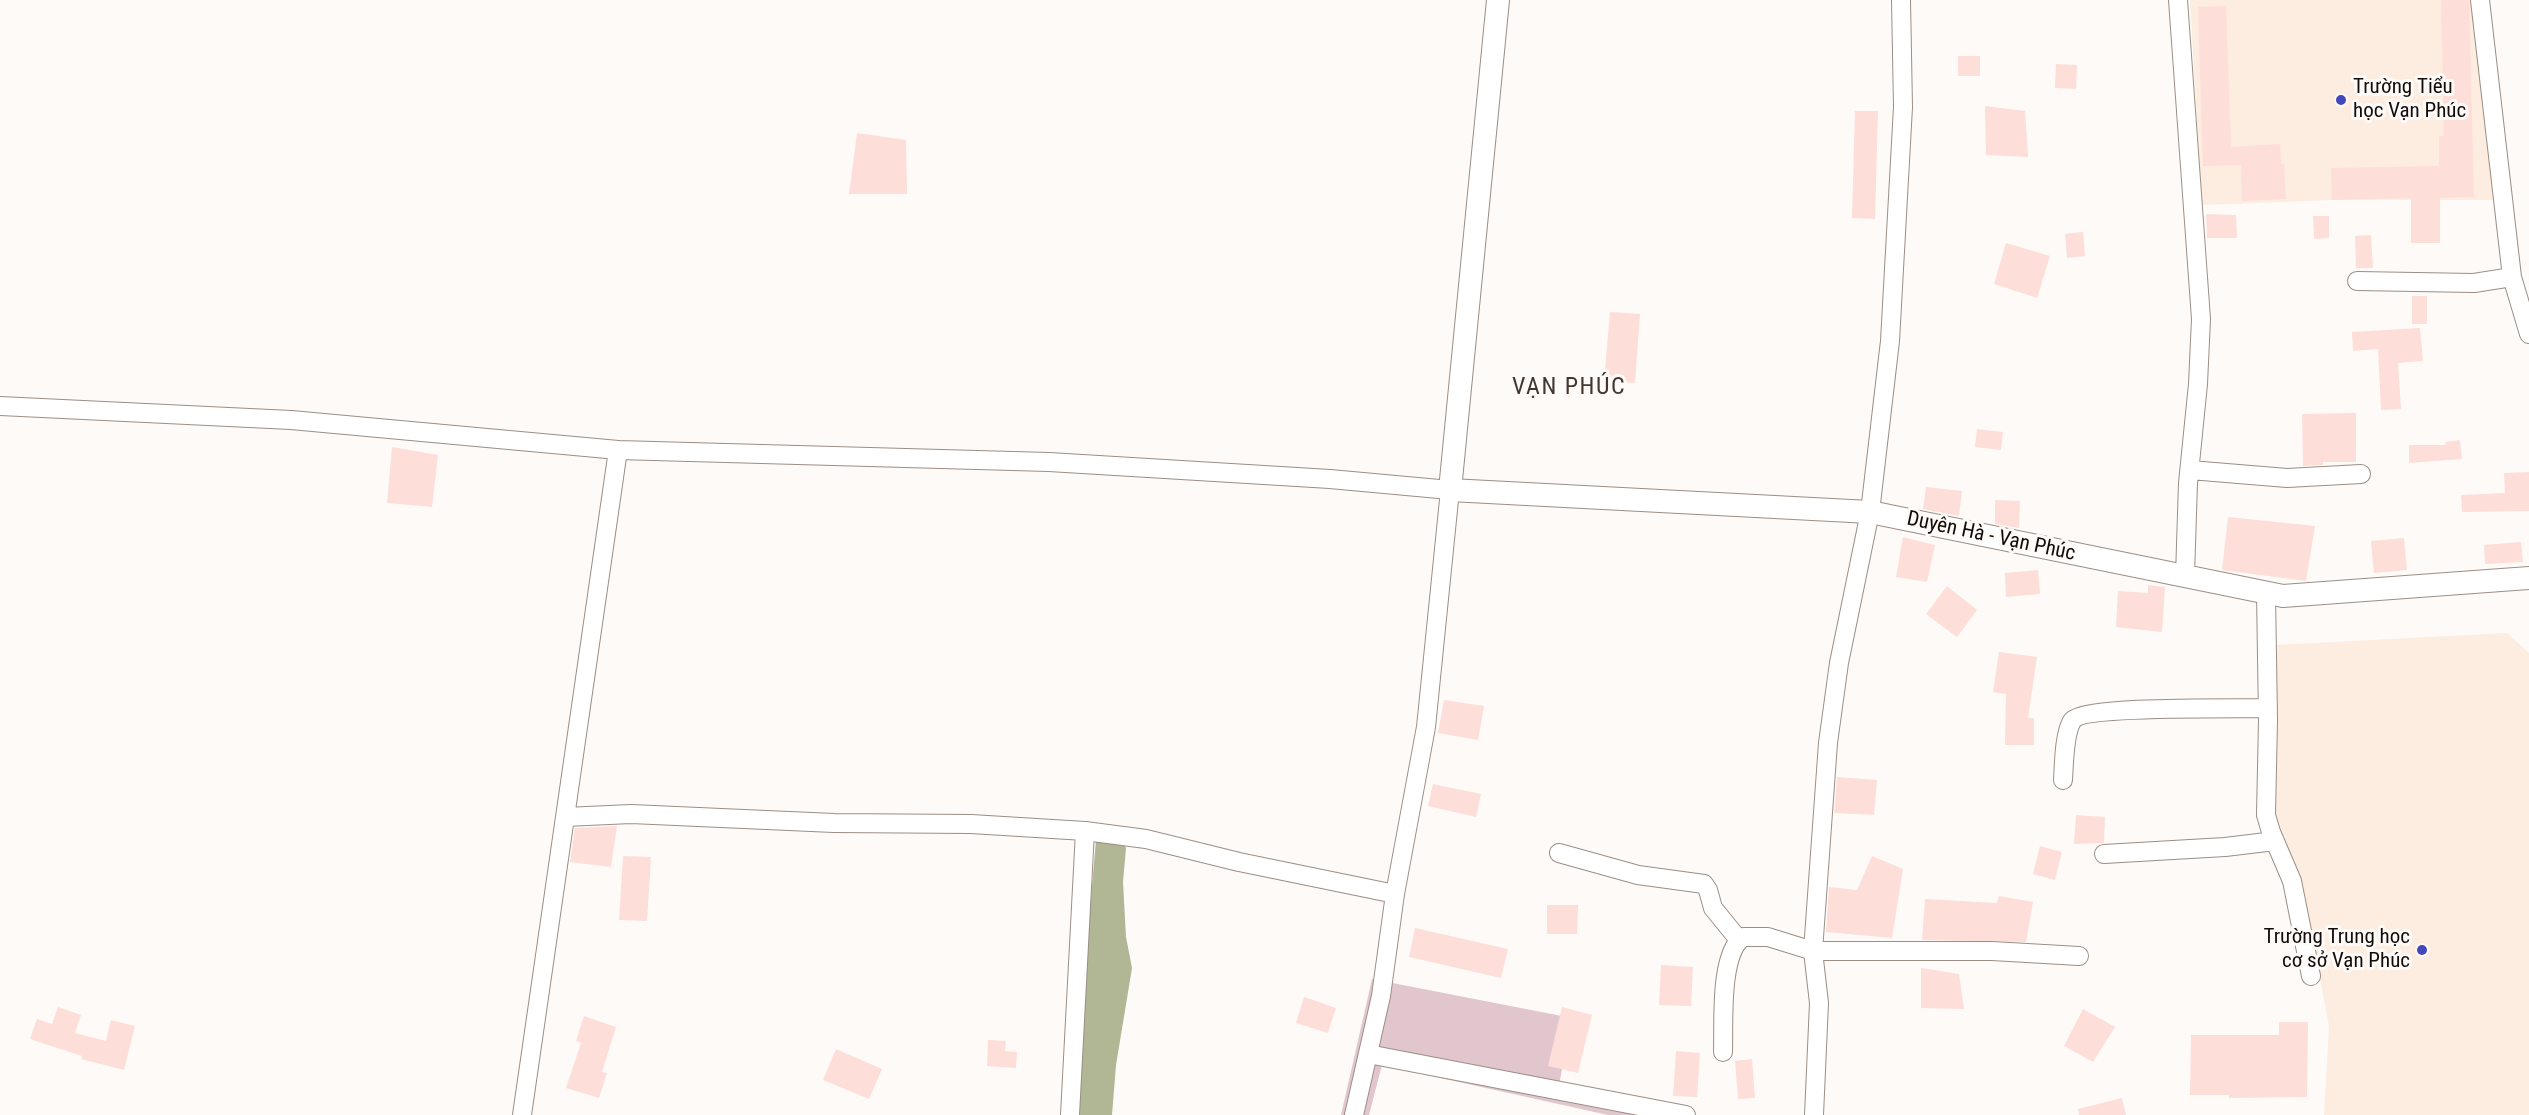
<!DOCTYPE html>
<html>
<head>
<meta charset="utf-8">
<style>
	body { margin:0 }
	canvas { display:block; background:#fdfaf8 }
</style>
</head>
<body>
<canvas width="2529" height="1115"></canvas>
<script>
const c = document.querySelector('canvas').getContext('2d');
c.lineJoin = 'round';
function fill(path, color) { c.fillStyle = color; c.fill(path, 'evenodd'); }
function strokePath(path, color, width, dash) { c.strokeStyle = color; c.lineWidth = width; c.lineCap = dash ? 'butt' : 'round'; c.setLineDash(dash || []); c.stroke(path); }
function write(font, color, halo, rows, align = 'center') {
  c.font = font + ' "Roboto Condensed",sans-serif'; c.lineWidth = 6; c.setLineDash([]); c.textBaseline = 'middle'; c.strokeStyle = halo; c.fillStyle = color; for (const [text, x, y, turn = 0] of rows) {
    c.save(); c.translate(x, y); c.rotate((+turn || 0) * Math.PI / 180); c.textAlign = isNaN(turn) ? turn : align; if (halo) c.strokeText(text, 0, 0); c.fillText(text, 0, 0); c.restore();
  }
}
const built = new Path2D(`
	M 2190,0 L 2474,0 L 2497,200 L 2332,200 L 2202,205 Z
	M 2507,633 L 2529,653 L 2529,1115 L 2324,1115 L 2329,1026 L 2300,874 L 2275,821 L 2275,645 Z`);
const green = new Path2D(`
	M 1372,979 L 1572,1018 L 1559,1085 L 1695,1115 L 1608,1115 L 1382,1065 L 1369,1115 L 1341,1115 Z`);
const water = new Path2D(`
	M 1096,840 L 1124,843 L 1126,848 L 1123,882 L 1126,937 L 1132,968 L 1116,1065 L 1112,1115 L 1079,1115 L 1076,1073 Z`);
const building = new Path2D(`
	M 2441,0 L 2469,0 L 2474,197 L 2440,198 L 2440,243 L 2411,243 L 2411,198 L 2332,200 L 2331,168 L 2439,166 L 2439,136 L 2444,136 Z
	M 2226,6 L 2231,147 L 2280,144 L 2281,164 L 2284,164 L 2286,199 L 2242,201 L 2241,165 L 2203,166 L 2198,7 Z
	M 1958,56 L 1980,56 L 1980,76 L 1958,76 Z
	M 2056,64 L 2077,65 L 2076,89 L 2055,88 Z
	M 1985,106 L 2025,111 L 2028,157 L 1986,155 Z
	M 1855,111 L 1878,111 L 1875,219 L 1852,218 Z
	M 857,133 L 906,140 L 907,194 L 849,194 Z
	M 2206,214 L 2236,215 L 2237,238 L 2207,238 Z
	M 2313,216 L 2329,216 L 2329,238 L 2314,239 Z
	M 2083,232 L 2085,256 L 2067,258 L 2065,234 Z
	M 2371,235 L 2373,268 L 2356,268 L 2355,236 Z
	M 2006,243 L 2050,256 L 2037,298 L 1994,284 Z
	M 2412,296 L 2427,296 L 2427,324 L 2412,324 Z
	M 1610,312 L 1640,314 L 1635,383 L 1604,381 Z
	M 2420,328 L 2423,361 L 2398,363 L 2401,409 L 2381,410 L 2378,349 L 2353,351 L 2352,332 Z
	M 2356,413 L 2356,462 L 2323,462 L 2323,465 L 2303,466 L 2302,414 Z
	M 1977,429 L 2003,432 L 2001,450 L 1975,447 Z
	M 2460,440 L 2462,459 L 2409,463 L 2409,445 L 2446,445 L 2445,442 Z
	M 392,447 L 438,455 L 432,507 L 387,503 Z
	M 2529,472 L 2529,511 L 2462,512 L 2461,495 L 2505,493 L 2504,473 Z
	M 1926,487 L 1962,491 L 1959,516 L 1923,509 Z
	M 1995,500 L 2020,501 L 2019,528 L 1995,524 Z
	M 2228,517 L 2315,526 L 2306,581 L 2222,570 Z
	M 1903,537 L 1935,545 L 1927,582 L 1896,577 Z
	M 2404,538 L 2407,570 L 2374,573 L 2371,541 Z
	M 2521,542 L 2523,562 L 2485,564 L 2484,545 Z
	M 2038,570 L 2040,594 L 2006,597 L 2005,573 Z
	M 2148,585 L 2165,587 L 2162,632 L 2116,627 L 2118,591 L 2148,593 Z
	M 1947,586 L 1977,610 L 1957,637 L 1926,614 Z
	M 1999,652 L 2037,657 L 2028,718 L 2034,718 L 2034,745 L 2005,745 L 2006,694 L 1993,692 Z
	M 1444,700 L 1484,706 L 1478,740 L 1438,733 Z
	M 1837,777 L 1877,780 L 1874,815 L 1834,813 Z
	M 1433,784 L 1481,794 L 1476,817 L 1428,806 Z
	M 2076,815 L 2105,817 L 2104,843 L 2074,844 Z
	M 617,826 L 611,867 L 570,862 L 575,828 Z
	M 2040,846 L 2062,852 L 2055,880 L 2033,874 Z
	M 623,856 L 651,857 L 647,921 L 619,920 Z
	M 1872,856 L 1903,869 L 1892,938 L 1826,932 L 1829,887 L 1857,890 Z
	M 1999,896 L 2033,902 L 2026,942 L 1922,940 L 1925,899 L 1997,903 Z
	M 1547,905 L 1578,905 L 1577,934 L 1547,934 Z
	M 1415,928 L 1508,949 L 1501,978 L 1409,957 Z
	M 1661,965 L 1693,967 L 1691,1006 L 1659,1005 Z
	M 1921,968 L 1959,974 L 1964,1009 L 1921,1008 Z
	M 1304,997 L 1336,1008 L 1328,1033 L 1296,1023 Z
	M 58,1007 L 81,1015 L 75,1033 L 106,1041 L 111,1020 L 135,1026 L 124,1070 L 81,1059 L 82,1056 L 30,1039 L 37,1019 L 52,1024 Z
	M 1562,1007 L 1592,1015 L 1578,1073 L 1548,1066 Z
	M 2083,1009 L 2115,1027 L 2093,1062 L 2064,1046 Z
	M 584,1016 L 616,1027 L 602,1072 L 607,1073 L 599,1098 L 566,1088 L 581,1043 L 576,1041 Z
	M 2279,1022 L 2308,1022 L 2307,1097 L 2229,1098 L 2229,1095 L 2190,1095 L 2191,1035 L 2279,1035 Z
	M 988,1040 L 1006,1041 L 1005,1051 L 1017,1052 L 1016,1068 L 987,1066 Z
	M 836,1049 L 882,1069 L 869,1099 L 823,1080 Z
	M 1676,1051 L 1700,1053 L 1697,1097 L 1673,1096 Z
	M 1752,1059 L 1755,1098 L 1738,1099 L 1735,1061 Z
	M 2122,1098 L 2126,1115 L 2079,1115 L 2078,1109 Z`);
const minor = new Path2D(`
	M 2178,0 L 2201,319 L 2198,384 L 2188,483 L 2185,576
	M 2480,0 L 2512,277 L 2529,334
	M 2357,281 L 2474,283 L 2512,277
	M 0,406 L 291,420 L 618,450 L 1049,462 L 1330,479 L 1450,490 L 1426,727 L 1395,894 L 1381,996 L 1354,1115
	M 2190,470 L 2287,478 L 2361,474
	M 2266,593 L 2268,720 L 2266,815 L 2271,832 L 2292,881 L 2311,976
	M 2063,780 C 2064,765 2064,734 2072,721 C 2083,705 2241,709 2268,708
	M 565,817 L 631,814 L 834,823 L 971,824 L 1085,831 L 1146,839 L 1239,862 L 1395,894
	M 1559,853 L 1638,875 L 1704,884 L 1708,890 L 1713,908 L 1739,940
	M 2104,854 L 2225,847 L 2275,841
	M 1723,1052 C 1724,1024 1719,954 1743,937 L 1768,937 L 1813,951 L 1992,951 L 2079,956
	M 1368,1054 L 1686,1115
	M 522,1115 L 618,450
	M 1070,1115 L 1085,831
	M 1814,1115 L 1819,1003 L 1813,951 L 1828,743 L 1839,663 L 1870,512 L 1890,341 L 1903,107 L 1901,0`);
const tertiary = new Path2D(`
	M 1498,0 L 1450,490 L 1870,512 L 2283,596 L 2529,578`);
const markers = [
	[2341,100,6,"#4347bc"],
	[2422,950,6,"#4347bc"]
];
const poiNames = [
	["Trường Tiểu",2353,88],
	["học Vạn Phúc",2353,112],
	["Trường Trung học",2410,938,"right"],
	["cơ sở Vạn Phúc",2410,962,"right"]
];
const streetNames = [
	["Duyên Hà - Vạn Phúc",1991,537,12]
];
const quarterNames = [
	["VẠN PHÚC",1569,388]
];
fill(built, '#fdece0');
fill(green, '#e1c7cd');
fill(water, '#b1b694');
fill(building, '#feded8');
strokePath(minor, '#9b8e85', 20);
strokePath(tertiary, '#9b8e85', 24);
strokePath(minor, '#fff', 18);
strokePath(tertiary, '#fff', 22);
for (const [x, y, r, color] of markers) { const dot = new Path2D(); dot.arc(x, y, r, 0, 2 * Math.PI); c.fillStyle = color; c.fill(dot); strokePath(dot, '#fdfaf8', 2); }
write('21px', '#110c09', '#fdfaf8', poiNames, 'left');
write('21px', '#110c09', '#fdfaf8', streetNames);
c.letterSpacing = '1.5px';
write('24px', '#42372f', '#fdfaf8', quarterNames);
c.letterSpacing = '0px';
</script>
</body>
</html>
